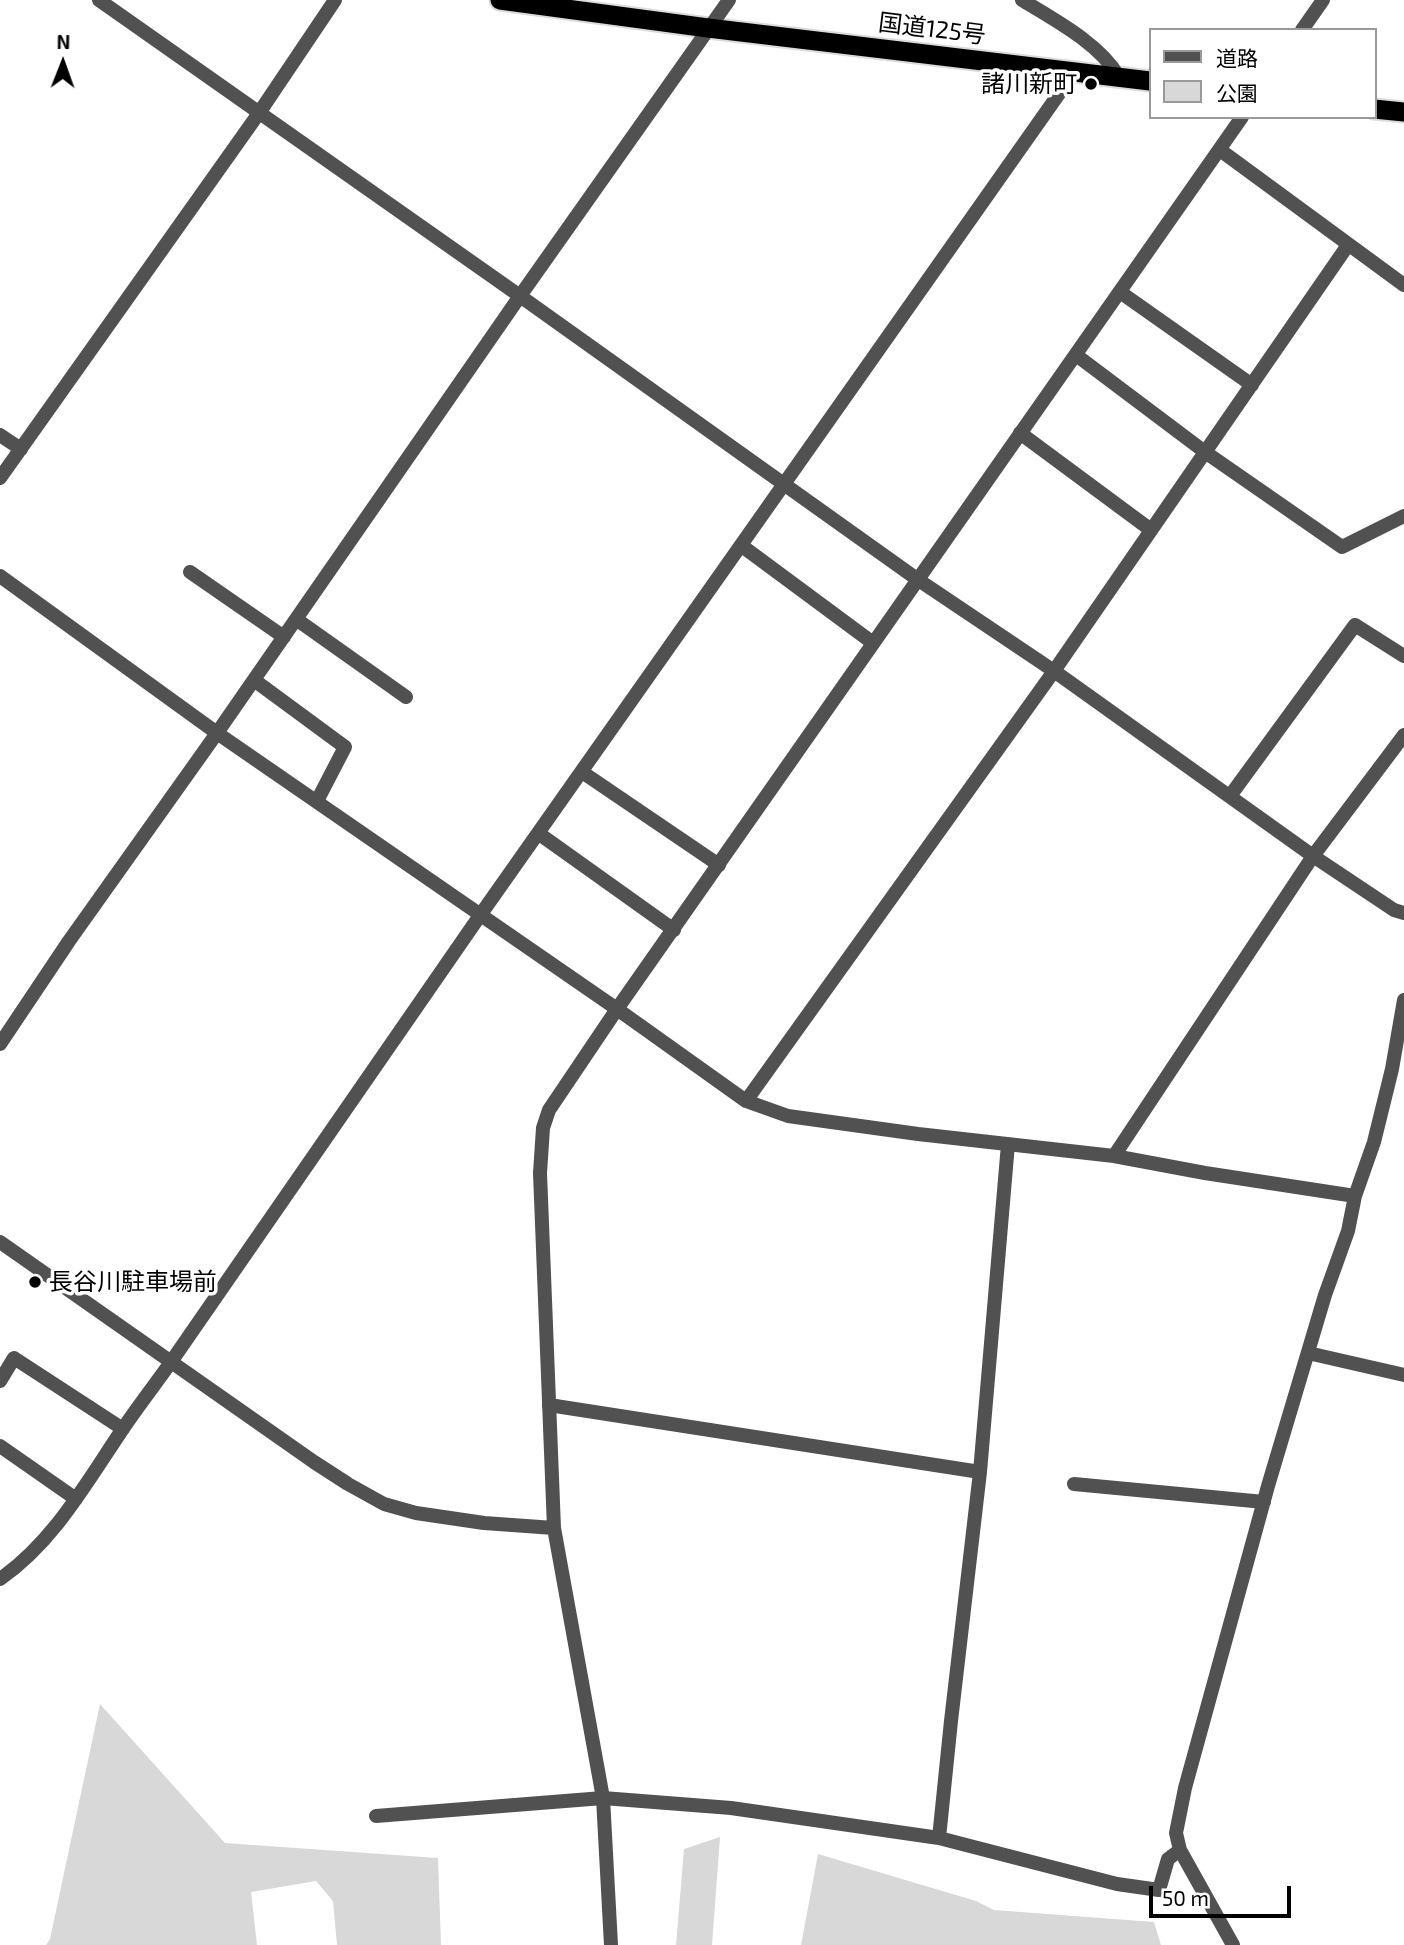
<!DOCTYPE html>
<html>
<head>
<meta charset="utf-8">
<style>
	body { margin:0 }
	#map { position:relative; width:1404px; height:1945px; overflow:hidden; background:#fff; font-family:"Exo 2","Noto Sans JP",sans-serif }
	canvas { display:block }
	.legend { position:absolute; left:1149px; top:28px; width:228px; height:91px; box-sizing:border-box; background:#fff; border:2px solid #999; margin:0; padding:9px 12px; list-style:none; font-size:21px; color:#000 }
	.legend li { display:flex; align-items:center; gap:14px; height:35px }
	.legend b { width:35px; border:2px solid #999 }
	.north { position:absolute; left:28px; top:28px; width:70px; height:70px; -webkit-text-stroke:5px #fff; paint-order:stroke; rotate:1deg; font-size:19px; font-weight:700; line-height:28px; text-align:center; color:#000 }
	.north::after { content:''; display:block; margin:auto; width:24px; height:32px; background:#000; clip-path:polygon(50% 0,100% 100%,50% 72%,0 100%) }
	.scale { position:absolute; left:1149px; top:1886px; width:142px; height:32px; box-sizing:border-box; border:4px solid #000; border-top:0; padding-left:9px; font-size:21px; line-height:24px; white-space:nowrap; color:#000; -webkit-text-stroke:5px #fff; paint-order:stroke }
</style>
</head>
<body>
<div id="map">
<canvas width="1404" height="1945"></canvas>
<ul class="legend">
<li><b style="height:9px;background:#515151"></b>道路</li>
<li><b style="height:19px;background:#d8d8d8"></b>公園</li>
</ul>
<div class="north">N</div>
<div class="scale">50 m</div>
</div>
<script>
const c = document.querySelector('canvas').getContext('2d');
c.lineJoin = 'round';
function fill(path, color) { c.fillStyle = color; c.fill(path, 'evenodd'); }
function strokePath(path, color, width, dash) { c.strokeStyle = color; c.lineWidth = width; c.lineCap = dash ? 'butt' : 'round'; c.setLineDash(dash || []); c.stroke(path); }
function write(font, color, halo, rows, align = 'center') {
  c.font = font + ' "Exo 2","Noto Sans JP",sans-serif'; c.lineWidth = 7; c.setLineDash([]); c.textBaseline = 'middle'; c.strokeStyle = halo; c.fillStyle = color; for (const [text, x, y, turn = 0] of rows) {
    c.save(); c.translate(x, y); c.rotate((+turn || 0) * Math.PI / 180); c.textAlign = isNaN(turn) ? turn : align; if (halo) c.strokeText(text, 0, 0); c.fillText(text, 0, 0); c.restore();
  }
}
const green = new Path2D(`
	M 100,1704 L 225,1843 L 438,1858 L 441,1945 L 337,1945 L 333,1901 L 316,1881 L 251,1892 L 257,1945 L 46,1945 L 50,1939 Z
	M 720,1837 L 712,1945 L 676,1945 L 684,1849 Z
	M 818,1854 L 976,1901 L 994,1910 L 1154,1922 L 1161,1945 L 801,1945 Z`);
const minor = new Path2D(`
	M 99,0 L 520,296 L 917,579 L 1054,671 L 1313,856 L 1394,910 L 1404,913
	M 1022,0 C 1055,20 1100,44 1119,77
	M 1302,30 L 1323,0
	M 1220,150 L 1404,285
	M 1120,292 L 1252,385
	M 1076,355 L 1205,452 L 1342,547 L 1404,516
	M 1020,433 L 1151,530
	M 0,435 L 21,449
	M 0,478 L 259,113 L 335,0
	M 742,546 L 873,643
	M 190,572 L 284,637
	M 0,576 L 217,733 L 617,1009 L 746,1101 L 788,1116 L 918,1134 L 1114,1156 L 1205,1173 L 1355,1196
	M 296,619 L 406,697
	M 254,680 L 345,747 L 317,801
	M 582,772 L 719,865
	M 1230,796 L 1355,625 L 1404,656
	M 538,833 L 674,930
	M 0,1044 L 69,941 L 217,733 L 520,296 L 729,0
	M 746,1101 L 1054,671 L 1348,245
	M 1114,1156 L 1313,856 L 1404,735
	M 1308,1353 L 1404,1375
	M 0,1381 L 14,1358 L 123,1429
	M 549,1405 L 980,1472
	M 0,1446 L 76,1499
	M 1074,1484 L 1264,1502
	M 0,1579 C 53,1542 85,1485 120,1433 C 136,1409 154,1386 171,1362 L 481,914 L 1075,71
	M 376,1816 L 603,1798 L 731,1808 L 939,1838 L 1117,1884 L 1159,1890 L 1168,1859 L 1180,1850
	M 939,1838 L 951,1721 L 980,1472 L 1008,1144
	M 1233,1945 L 1180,1850 L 1176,1833 L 1185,1788 L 1268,1486 L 1325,1295 L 1348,1231 L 1355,1196 L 1374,1142 L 1392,1069 L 1404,1000`);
const tertiary = new Path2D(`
	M 0,1242 L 314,1462 L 348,1484 L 384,1504 L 416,1513 L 484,1523 L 554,1528
	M 611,1945 L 603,1798 L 554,1528 L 540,1173 L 543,1128 L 549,1110 L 617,1009 L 1242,117`);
const trunk = new Path2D(`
	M 500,0 L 708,28 L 1150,81
	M 1374,109 L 1404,112`);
const markers = [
	[1091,84,7,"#000"],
	[35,1282,7,"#000"]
];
const streetNames = [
	["国道125号",932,29,7]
];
const poiNames = [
	["諸川新町",1077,84],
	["長谷川駐車場前",49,1282,"left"]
];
fill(green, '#d8d8d8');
strokePath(trunk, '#dbdbdb', 23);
strokePath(minor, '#515151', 14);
strokePath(tertiary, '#515151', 14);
strokePath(trunk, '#000', 19);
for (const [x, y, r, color] of markers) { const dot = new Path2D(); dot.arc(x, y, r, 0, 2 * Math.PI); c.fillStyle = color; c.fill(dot); strokePath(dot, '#fff', 2.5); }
write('24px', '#000', '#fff', streetNames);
write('24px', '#000', '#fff', poiNames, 'right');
</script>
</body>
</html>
